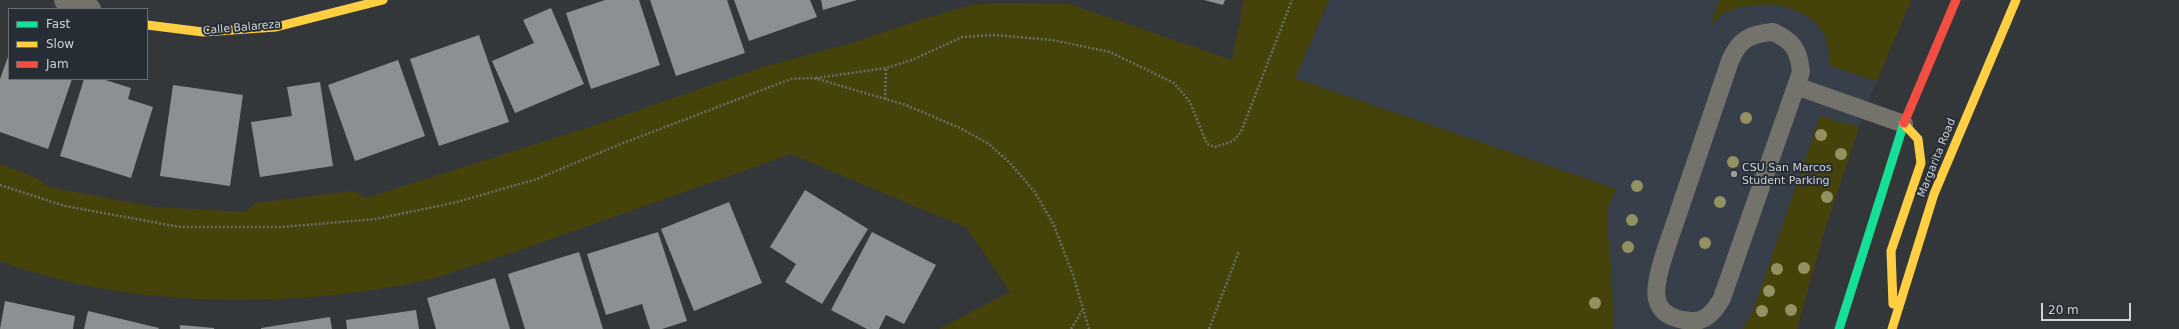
<!DOCTYPE html>
<html>
<head>
<meta charset="utf-8">
<style>
	body { margin:0 }
	#map { position:relative; width:2179px; height:329px; overflow:hidden; background:#34373a; font-family:"DejaVu Sans",sans-serif }
	canvas { display:block }
	.legend { position:absolute; left:8px; top:8px; width:140px; height:72px; box-sizing:border-box; background:#262d34; border:1px solid #6a6f75; margin:0; padding:5px 7px; list-style:none; font-size:12px; color:#cfd3d7 }
	.legend li { display:flex; align-items:center; gap:8px; height:20px }
	.legend b { width:20px; border:1px solid #6a6f75 }
	.scale { position:absolute; left:2041px; top:303px; width:90px; height:18px; box-sizing:border-box; border:2px solid #cfd3d7; border-top:0; padding-left:5px; font-size:12px; line-height:14px; white-space:nowrap; color:#cfd3d7; -webkit-text-stroke:3px #262d34; paint-order:stroke }
</style>
</head>
<body>
<div id="map">
<canvas width="2179" height="329"></canvas>
<ul class="legend">
<li><b style="height:5px;background:#16e098"></b>Fast</li>
<li><b style="height:5px;background:#ffcf43"></b>Slow</li>
<li><b style="height:5px;background:#f24e42"></b>Jam</li>
</ul>
<div class="scale">20 m</div>
</div>
<script>
const c = document.querySelector('canvas').getContext('2d');
c.lineJoin = 'round';
function fill(path, color) { c.fillStyle = color; c.fill(path, 'evenodd'); }
function strokePath(path, color, width, dash) { c.strokeStyle = color; c.lineWidth = width; c.lineCap = dash ? 'butt' : 'round'; c.setLineDash(dash || []); c.stroke(path); }
function write(font, color, halo, rows, align = 'center') {
  c.font = font + ' "DejaVu Sans",sans-serif'; c.lineWidth = 4; c.setLineDash([]); c.textBaseline = 'middle'; c.strokeStyle = halo; c.fillStyle = color; for (const [text, x, y, turn = 0] of rows) {
    c.save(); c.translate(x, y); c.rotate((+turn || 0) * Math.PI / 180); c.textAlign = isNaN(turn) ? turn : align; if (halo) c.strokeText(text, 0, 0); c.fillText(text, 0, 0); c.restore();
  }
}
const built = new Path2D(`
	M 1329,0 L 1911,0 L 1865,109 L 1824,232 L 1797,329 L 1168,329 L 1295,78 Z`);
const green = new Path2D(`
	M 1244,0 L 1329,0 L 1295,78 L 1616,189 L 1608,207 L 1607,224 L 1612,277 L 1613,329 L 939,329 L 1010,292 L 967,228 L 791,154 C 715,181 639,208 562,235 C 530,247 498,258 465,268 C 452,272 439,278 426,280 C 294,309 127,309 0,261 L 0,164 L 37,178 L 48,187 L 155,207 L 246,212 L 255,203 L 353,191 L 366,198 L 602,123 L 763,67 L 852,43 L 920,20 L 971,5 L 997,3 L 1069,4 L 1232,60 Z
	M 1719,0 L 1911,0 L 1877,81 L 1830,66 C 1829,53 1828,37 1820,28 C 1798,0 1754,0 1725,12 C 1720,15 1715,22 1710,27 Z
	M 1820,116 L 1859,127 L 1824,232 L 1797,329 L 1742,329 L 1752,314 Z`);
const building = new Path2D(`
	M 605,0 L 639,0 L 660,65 L 591,89 L 566,13 Z
	M 650,0 L 727,0 L 745,53 L 676,76 Z
	M 734,0 L 810,0 L 817,17 L 749,41 Z
	M 821,0 L 857,0 L 823,10 Z
	M 1204,0 L 1225,0 L 1223,5 Z
	M 551,8 L 584,84 L 515,113 L 492,61 L 534,43 L 523,20 Z
	M 479,35 L 509,122 L 439,146 L 410,59 Z
	M 9,54 L 9,79 L 72,79 L 48,149 L 0,132 L 0,79 Z
	M 398,60 L 425,136 L 355,161 L 328,85 Z
	M 84,79 L 102,79 L 131,88 L 128,99 L 153,107 L 131,178 L 60,156 Z
	M 320,82 L 333,166 L 260,177 L 251,122 L 292,116 L 287,87 Z
	M 173,85 L 243,95 L 230,186 L 160,176 Z
	M 805,190 L 868,229 L 822,304 L 785,282 L 796,264 L 770,247 Z
	M 729,202 L 762,283 L 694,311 L 661,229 Z
	M 658,232 L 687,321 L 662,329 L 650,329 L 642,304 L 606,315 L 587,254 Z
	M 872,232 L 936,265 L 904,324 L 886,315 L 879,329 L 867,329 L 831,310 Z
	M 579,252 L 603,329 L 525,329 L 508,274 Z
	M 495,278 L 510,329 L 436,329 L 427,298 Z
	M 5,301 L 75,316 L 73,329 L 0,329 Z
	M 416,310 L 419,329 L 347,329 L 346,320 Z
	M 88,311 L 159,328 L 158,329 L 84,329 Z
	M 330,317 L 332,329 L 261,329 L 261,328 Z
	M 180,325 L 214,328 L 214,329 L 180,329 Z`);
const path = new Path2D(`
	M 816,78 L 886,68 L 912,60 L 962,37 L 995,35 L 1052,40 L 1110,52 L 1174,83 L 1190,102 L 1207,144 L 1215,147 L 1233,141 L 1241,132 L 1292,0
	M 885,99 L 886,68
	M 0,185 L 65,206 L 180,227 L 282,227 L 376,219 L 457,202 L 537,179 L 618,145 L 791,79 L 814,78 L 906,105 L 960,128 L 989,144 L 1010,163 L 1034,191 L 1053,223 L 1073,275 L 1089,329
	M 1071,329 L 1082,311
	M 1209,329 L 1239,251`);
const lane = new Path2D(`
	M 1773,32 C 1793,41 1799,50 1801,72 L 1722,298 C 1716,309 1707,322 1692,321 C 1677,320 1661,316 1657,299 C 1652,280 1674,228 1680,208 C 1697,159 1713,110 1730,61 C 1739,39 1750,34 1773,32 Z
	M 1796,86 L 1904,124`);
const street = new Path2D(`
	M 65,0 L 90,9`);
const fast = new Path2D(`
	M 1839,329 L 1904,123`);
const slow = new Path2D(`
	M 147,25 L 203,32 L 276,27 L 383,0
	M 1893,304 L 1891,251 L 1921,163 L 1918,139 L 1904,124
	M 1892,329 L 1934,194 L 2016,0`);
const jam = new Path2D(`
	M 1904,123 L 1956,0`);
const trees = [
	[1746,118],
	[1821,135],
	[1841,154],
	[1733,162],
	[1637,186],
	[1827,197],
	[1720,202],
	[1632,220],
	[1705,243],
	[1628,247],
	[1804,268],
	[1777,269],
	[1769,291],
	[1595,303],
	[1791,310],
	[1762,311]
];
const markers = [
	[1734,174,4,"#999ca0"]
];
const streetNames = [
	["Calle Balareza",242,28,-5],
	["Margarita Road",1937,158,-68]
];
const poiNames = [
	["CSU San Marcos",1742,168],
	["Student Parking",1742,181]
];
fill(built, '#363f4a');
fill(green, '#46430a');
fill(building, '#8d9093');
strokePath(path, '#6c6e6b', 2.5, [2, 2]);
strokePath(lane, '#73726b', 18);
strokePath(street, '#73726b', 22);
strokePath(fast, '#16e098', 9);
strokePath(slow, '#ffcf43', 9);
strokePath(jam, '#f24e42', 9);
c.fillStyle = '#939161';
for (const [x, y] of trees) { c.beginPath(); c.arc(x, y, 6, 0, 2 * Math.PI); c.fill(); }
for (const [x, y, r, color] of markers) { const dot = new Path2D(); dot.arc(x, y, r, 0, 2 * Math.PI); c.fillStyle = color; c.fill(dot); strokePath(dot, '#262d34', 1.5); }
write('11px', '#cfd3d7', '#262d34', streetNames);
write('11px', '#cfd3d7', '#262d34', poiNames, 'left');
</script>
</body>
</html>
